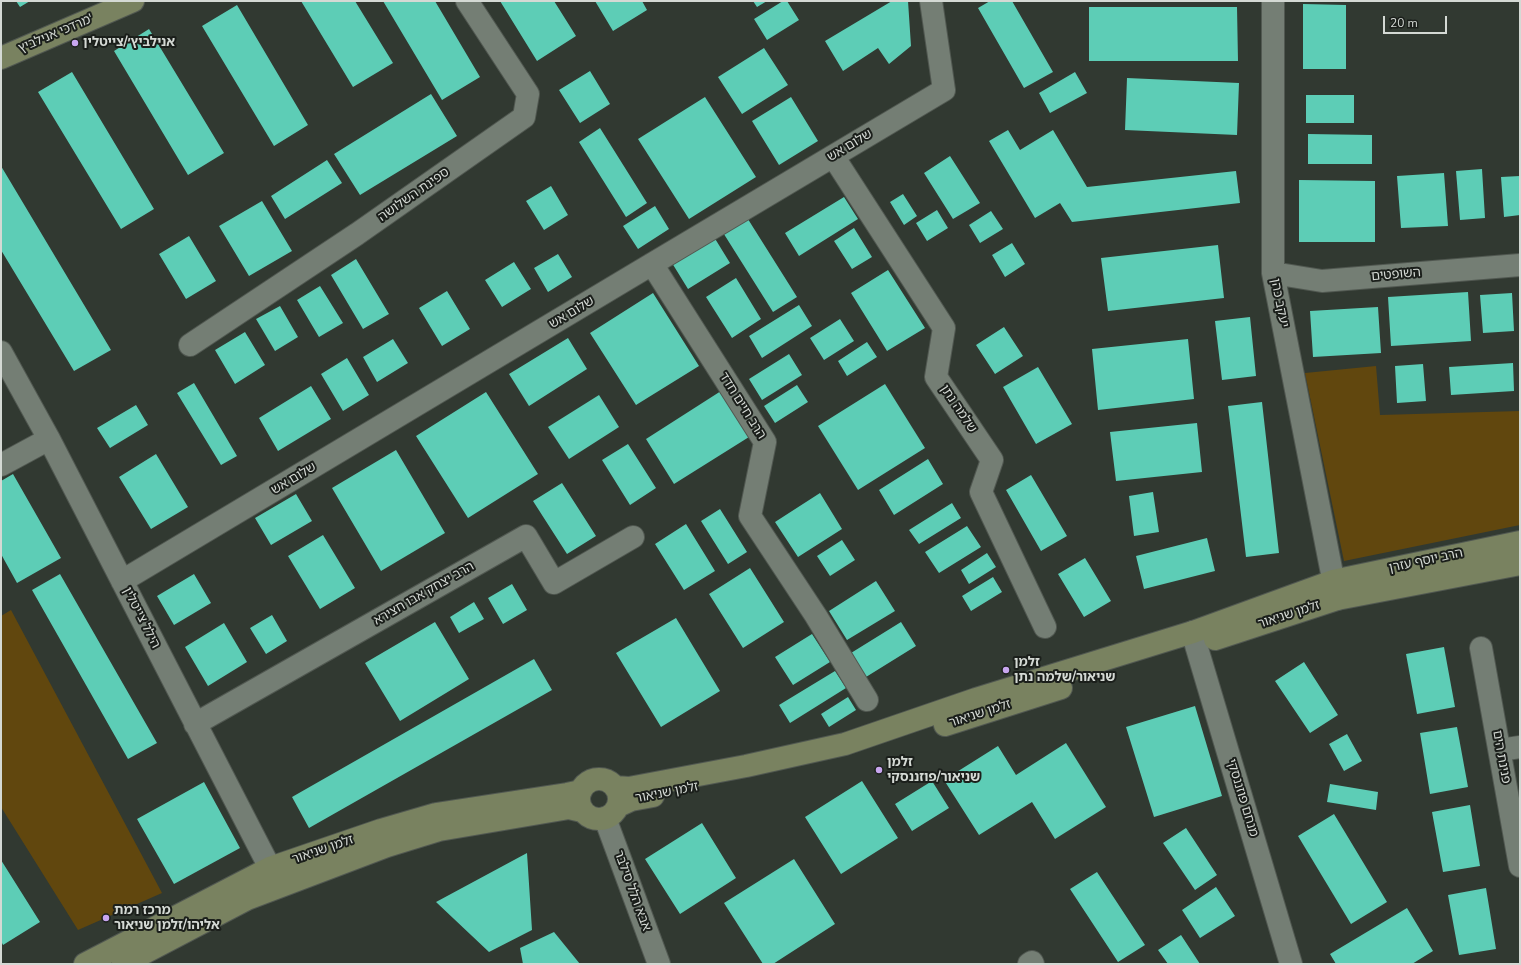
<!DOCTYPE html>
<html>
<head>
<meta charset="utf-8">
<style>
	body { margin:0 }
	#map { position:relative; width:1521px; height:965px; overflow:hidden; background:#313931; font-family:"Nunito Sans",sans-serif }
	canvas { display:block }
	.frame { position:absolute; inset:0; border:2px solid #d4d9d4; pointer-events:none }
	.scale { position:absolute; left:1383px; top:16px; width:64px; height:18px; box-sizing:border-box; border:2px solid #d4d9d4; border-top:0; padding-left:5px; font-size:12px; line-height:14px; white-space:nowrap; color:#d4d9d4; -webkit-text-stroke:3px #1b1f1b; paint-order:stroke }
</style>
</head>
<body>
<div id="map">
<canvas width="1521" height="965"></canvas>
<div class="frame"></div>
<div class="scale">20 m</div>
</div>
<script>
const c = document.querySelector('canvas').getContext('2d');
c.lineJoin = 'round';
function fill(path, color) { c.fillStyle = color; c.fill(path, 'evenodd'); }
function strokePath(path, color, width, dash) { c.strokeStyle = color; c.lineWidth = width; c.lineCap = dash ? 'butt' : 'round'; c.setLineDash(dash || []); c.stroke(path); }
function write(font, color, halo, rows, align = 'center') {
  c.font = font + ' "Nunito Sans","Noto Sans Hebrew",sans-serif'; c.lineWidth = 4; c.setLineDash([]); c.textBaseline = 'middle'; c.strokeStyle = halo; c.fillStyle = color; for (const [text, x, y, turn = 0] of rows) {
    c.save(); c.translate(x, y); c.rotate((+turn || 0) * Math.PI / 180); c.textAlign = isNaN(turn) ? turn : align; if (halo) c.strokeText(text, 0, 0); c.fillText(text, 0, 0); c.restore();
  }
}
const green = new Path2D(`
	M 1376,366 L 1380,415 L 1520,411 L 1520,525 L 1344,561 L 1305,373 Z
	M 11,610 L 162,893 L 78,930 L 1,807 L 1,616 Z`);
const building = new Path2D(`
	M 16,1 L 30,1 L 20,7 Z
	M 301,1 L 355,1 L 393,63 L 353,87 Z
	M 383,1 L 435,1 L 480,77 L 442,100 Z
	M 500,1 L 554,1 L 576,36 L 537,61 Z
	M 595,1 L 642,1 L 647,10 L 613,31 Z
	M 753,1 L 767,1 L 757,7 Z
	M 783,1 L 787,1 L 799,20 L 767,40 L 754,19 Z
	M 892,1 L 908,1 L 911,46 L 889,64 L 878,48 L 843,71 L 825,41 Z
	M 990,1 L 1012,1 L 1053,72 L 1024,88 L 978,8 Z
	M 1303,4 L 1346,5 L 1346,69 L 1303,69 Z
	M 237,5 L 308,125 L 274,146 L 202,26 Z
	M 1089,7 L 1237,7 L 1238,61 L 1089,61 Z
	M 149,29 L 224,153 L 188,175 L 114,51 Z
	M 764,48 L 788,85 L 742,114 L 718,77 Z
	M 590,71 L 610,104 L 580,123 L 559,90 Z
	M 72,72 L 154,209 L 121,229 L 38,92 Z
	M 1075,72 L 1087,93 L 1050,113 L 1039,93 Z
	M 1127,78 L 1239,83 L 1237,135 L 1125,130 Z
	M 431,94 L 457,136 L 360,195 L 334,154 Z
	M 1306,95 L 1354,95 L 1354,123 L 1306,123 Z
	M 705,97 L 756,177 L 689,219 L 638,139 Z
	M 791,97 L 818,141 L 779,165 L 752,121 Z
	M 600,128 L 647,203 L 626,217 L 579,142 Z
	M 1008,130 L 1020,150 L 1053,130 L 1087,187 L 1236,171 L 1240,203 L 1072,222 L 1060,203 L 1035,218 L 989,141 Z
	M 1308,134 L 1372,135 L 1372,164 L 1308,164 Z
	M 950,156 L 980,203 L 953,219 L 924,173 Z
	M 327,160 L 342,183 L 285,219 L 271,196 Z
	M 1,166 L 111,350 L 74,371 L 1,250 Z
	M 1482,169 L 1485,218 L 1460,220 L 1456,171 Z
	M 1444,173 L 1448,226 L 1401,228 L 1397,176 Z
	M 1520,176 L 1520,215 L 1504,217 L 1501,177 Z
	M 1299,180 L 1375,181 L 1375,242 L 1299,242 Z
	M 551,186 L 568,215 L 544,230 L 526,201 Z
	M 903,194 L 917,216 L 904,225 L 890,202 Z
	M 844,197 L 858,219 L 799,256 L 785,233 Z
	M 262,201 L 292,251 L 249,276 L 219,226 Z
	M 655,206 L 669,229 L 638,249 L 623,226 Z
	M 937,210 L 948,228 L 927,241 L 916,223 Z
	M 991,211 L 1003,229 L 980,243 L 969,225 Z
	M 746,216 L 797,297 L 773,312 L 722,231 Z
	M 854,228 L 872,257 L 852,269 L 834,241 Z
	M 189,236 L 216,281 L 186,299 L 159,254 Z
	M 714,237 L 730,263 L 688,289 L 672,263 Z
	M 1012,243 L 1025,264 L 1005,277 L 992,255 Z
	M 1218,245 L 1224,298 L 1108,311 L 1101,258 Z
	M 558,254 L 572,277 L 548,292 L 534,268 Z
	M 356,259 L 389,314 L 363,329 L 331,275 Z
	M 514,262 L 531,289 L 502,307 L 485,280 Z
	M 888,270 L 925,328 L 887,351 L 851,293 Z
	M 736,278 L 761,319 L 732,338 L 706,297 Z
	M 320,286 L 343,323 L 319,337 L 297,300 Z
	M 447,291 L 470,329 L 442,346 L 419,308 Z
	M 1468,292 L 1471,341 L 1391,346 L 1388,297 Z
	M 653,293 L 699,366 L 636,405 L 590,333 Z
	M 1512,293 L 1514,331 L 1483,333 L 1480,295 Z
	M 799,305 L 812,326 L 762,358 L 749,336 Z
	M 280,306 L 298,337 L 275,351 L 256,319 Z
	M 1378,307 L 1381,353 L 1313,357 L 1310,311 Z
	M 1250,317 L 1256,376 L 1222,380 L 1215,321 Z
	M 840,319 L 854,341 L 824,360 L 810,338 Z
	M 1004,327 L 1023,356 L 995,374 L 976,345 Z
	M 245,332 L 265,365 L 235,384 L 215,350 Z
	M 568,338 L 587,369 L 529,406 L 509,374 Z
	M 393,339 L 408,363 L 377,382 L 363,357 Z
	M 1188,339 L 1194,399 L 1098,410 L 1092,349 Z
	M 867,342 L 877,357 L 847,376 L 838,361 Z
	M 789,354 L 802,375 L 762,400 L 749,379 Z
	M 347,358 L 369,395 L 343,411 L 321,374 Z
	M 1513,363 L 1514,391 L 1451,395 L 1449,367 Z
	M 1423,364 L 1426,401 L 1397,403 L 1395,366 Z
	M 1038,367 L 1072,424 L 1036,444 L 1003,387 Z
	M 194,383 L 237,456 L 221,465 L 177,393 Z
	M 885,384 L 925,448 L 858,490 L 818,426 Z
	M 797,385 L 808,402 L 775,423 L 764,406 Z
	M 311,386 L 331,419 L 278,451 L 259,418 Z
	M 721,391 L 749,437 L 674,484 L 646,439 Z
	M 486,392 L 538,474 L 468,518 L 416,436 Z
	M 599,395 L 619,427 L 569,459 L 548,427 Z
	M 1262,402 L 1279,553 L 1246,557 L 1228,406 Z
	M 136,405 L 148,425 L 110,448 L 97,428 Z
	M 1197,423 L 1202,472 L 1116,481 L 1110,432 Z
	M 628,444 L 656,488 L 630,505 L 602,460 Z
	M 396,450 L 445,533 L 381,571 L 332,488 Z
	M 156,454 L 188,507 L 151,529 L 119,477 Z
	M 928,459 L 943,484 L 894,515 L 879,490 Z
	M 13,474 L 61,558 L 17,583 L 1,554 L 1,481 Z
	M 1031,475 L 1067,536 L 1041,551 L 1006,490 Z
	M 562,483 L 596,536 L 567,554 L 533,501 Z
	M 1153,492 L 1159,532 L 1134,536 L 1129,496 Z
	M 820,493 L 842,529 L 798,557 L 775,522 Z
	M 296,494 L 312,521 L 271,545 L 255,518 Z
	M 952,503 L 961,518 L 919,544 L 909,530 Z
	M 720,509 L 747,552 L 728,564 L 701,521 Z
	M 686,524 L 715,571 L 684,590 L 655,544 Z
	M 967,526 L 981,547 L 939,573 L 925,552 Z
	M 323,535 L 355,588 L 320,609 L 288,556 Z
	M 1207,538 L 1215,571 L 1144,589 L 1136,556 Z
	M 842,540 L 855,560 L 830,576 L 817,556 Z
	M 987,553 L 996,567 L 969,584 L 961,570 Z
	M 1085,558 L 1111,601 L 1084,617 L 1058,574 Z
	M 750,568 L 784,622 L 743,648 L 709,594 Z
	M 60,574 L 157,743 L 128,759 L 32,590 Z
	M 194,574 L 211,603 L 174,625 L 157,596 Z
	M 993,577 L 1002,592 L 971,611 L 962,596 Z
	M 876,581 L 895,611 L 847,640 L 829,611 Z
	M 512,584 L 527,610 L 503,624 L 488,598 Z
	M 474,602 L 484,619 L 459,633 L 450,617 Z
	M 272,615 L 287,641 L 266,654 L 250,628 Z
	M 676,618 L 720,691 L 661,727 L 616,653 Z
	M 435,622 L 469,679 L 400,721 L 365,663 Z
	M 901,622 L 916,646 L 866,677 L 851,653 Z
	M 224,623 L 247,662 L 208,686 L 185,647 Z
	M 812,634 L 830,662 L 793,685 L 775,657 Z
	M 1444,647 L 1455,707 L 1417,714 L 1406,654 Z
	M 534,659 L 552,690 L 309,828 L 292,797 Z
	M 1304,662 L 1338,715 L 1310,733 L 1275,681 Z
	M 835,671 L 846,688 L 790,723 L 779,705 Z
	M 848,697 L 856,710 L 829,727 L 821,714 Z
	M 1195,706 L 1222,796 L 1154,817 L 1126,727 Z
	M 1457,727 L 1468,787 L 1430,794 L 1420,733 Z
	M 1347,734 L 1362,761 L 1344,771 L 1329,744 Z
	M 1066,743 L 1106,807 L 1055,839 L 1032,802 L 979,835 L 944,780 L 998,746 L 1016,775 Z
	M 862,781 L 898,838 L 841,874 L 805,817 Z
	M 932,781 L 949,808 L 912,831 L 895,804 Z
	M 204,782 L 240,848 L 174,884 L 137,819 Z
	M 1330,784 L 1378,792 L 1376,810 L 1327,802 Z
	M 1470,805 L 1480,866 L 1443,872 L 1432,812 Z
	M 1334,814 L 1387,902 L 1351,924 L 1298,836 Z
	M 702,823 L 736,878 L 680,914 L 645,859 Z
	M 1186,828 L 1217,875 L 1195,890 L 1163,843 Z
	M 527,853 L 532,930 L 489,952 L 436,902 Z
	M 794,859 L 835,924 L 773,964 L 763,964 L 724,903 Z
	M 1,860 L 40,922 L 3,945 L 1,941 Z
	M 1097,872 L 1145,945 L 1118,962 L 1070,889 Z
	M 1216,887 L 1235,916 L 1200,938 L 1182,910 Z
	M 1486,888 L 1496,949 L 1459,955 L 1448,895 Z
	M 1407,908 L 1433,951 L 1412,964 L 1336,964 L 1330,954 Z
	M 554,932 L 580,964 L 523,964 L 520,948 Z
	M 1181,935 L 1200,964 L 1168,964 L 1158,950 Z`);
const street = new Path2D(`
	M 1273,1 L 1273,273 L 1337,599
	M 833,156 L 944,328 L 936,377 L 992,460 L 981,492 L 1045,627
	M 652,264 L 765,442 L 750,516 L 816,616 L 867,700
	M 1273,273 L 1322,281 L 1520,265
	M 190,345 L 357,234 L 524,117 L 528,94 L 467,1
	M 1,352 L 49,439 L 270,868 L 277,886
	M 1,465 L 49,439
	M 122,581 L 652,264 L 944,90 L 931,1
	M 1193,632 L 1196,645 L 1291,964
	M 1481,648 L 1520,866
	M 195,724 L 526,536 L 554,583 L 633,537
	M 1500,750 L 1520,747
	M 605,818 L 659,964
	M 1029,964 L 1032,962 L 1033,964`);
const secondary = new Path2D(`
	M 1,58 L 133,1
	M 1215,639 L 1337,599 L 1520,564
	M 945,725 L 1061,688
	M579 799a20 20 0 1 1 40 0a20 20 0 1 1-40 0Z
	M 615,787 L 629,788 L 746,766 L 845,744 L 976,699 L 1193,632 L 1333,581 L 1520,542
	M 618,806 L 631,800 L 653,796
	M 85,964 L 270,868 L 381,830 L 436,814 L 567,794 L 581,791
	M 123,964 L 247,899 L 387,846 L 439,830 L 569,808 L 582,811`);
const markers = [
	[75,43,4,"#c8a6ef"],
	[1006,670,4,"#c8a6ef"],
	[879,770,4,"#c8a6ef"],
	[106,918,4,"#c8a6ef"]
];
const streetNames = [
	["מרדכי אנילביץ'",56,34,-23],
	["שלום אש",850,146,-31],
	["ספינת השלושה",414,195,-35],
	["השופטים",1396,275,-5],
	["יעקב כהן",1279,303,79],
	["שלום אש",572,313,-31],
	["הרב חיים חדד",742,406,58],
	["שלמה נתן",958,409,56],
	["שלום אש",294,479,-31],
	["הרב יוסף עזרן",1426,561,-12],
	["הרב יצחק אבו חצירא",424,594,-30],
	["זלמן שניאור",1289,615,-18],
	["הילל צייטלין",141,618,63],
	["זלמן שניאור",980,714,-18],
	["פנינת הים",1501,757,80],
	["זלמן שניאור",667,793,-11],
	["מנחם פוזננסקי",1242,798,73],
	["זלמן שניאור",323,850,-19],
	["אבא הלל סילבר",632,891,70]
];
const poiNames = [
	["אנילביץ׳/צייטלין",83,43],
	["זלמן",1014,663],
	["שניאור/שלמה נתן",1014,678],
	["זלמן",887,763],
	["שניאור/פוזננסקי",887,778],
	["מרכז רמת",114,911],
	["אליהו/זלמן שניאור",114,926]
];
fill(green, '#61470e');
fill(building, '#5dcdb6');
strokePath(street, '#515851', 24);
strokePath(secondary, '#515851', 24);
strokePath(street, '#747e74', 22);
strokePath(secondary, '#798260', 22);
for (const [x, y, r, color] of markers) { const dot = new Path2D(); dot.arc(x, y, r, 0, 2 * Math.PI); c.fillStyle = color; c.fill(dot); strokePath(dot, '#1b1f1b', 1.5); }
write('13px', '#d4d9d4', '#1b1f1b', streetNames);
write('bold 13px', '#d4d9d4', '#1b1f1b', poiNames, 'left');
</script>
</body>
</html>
